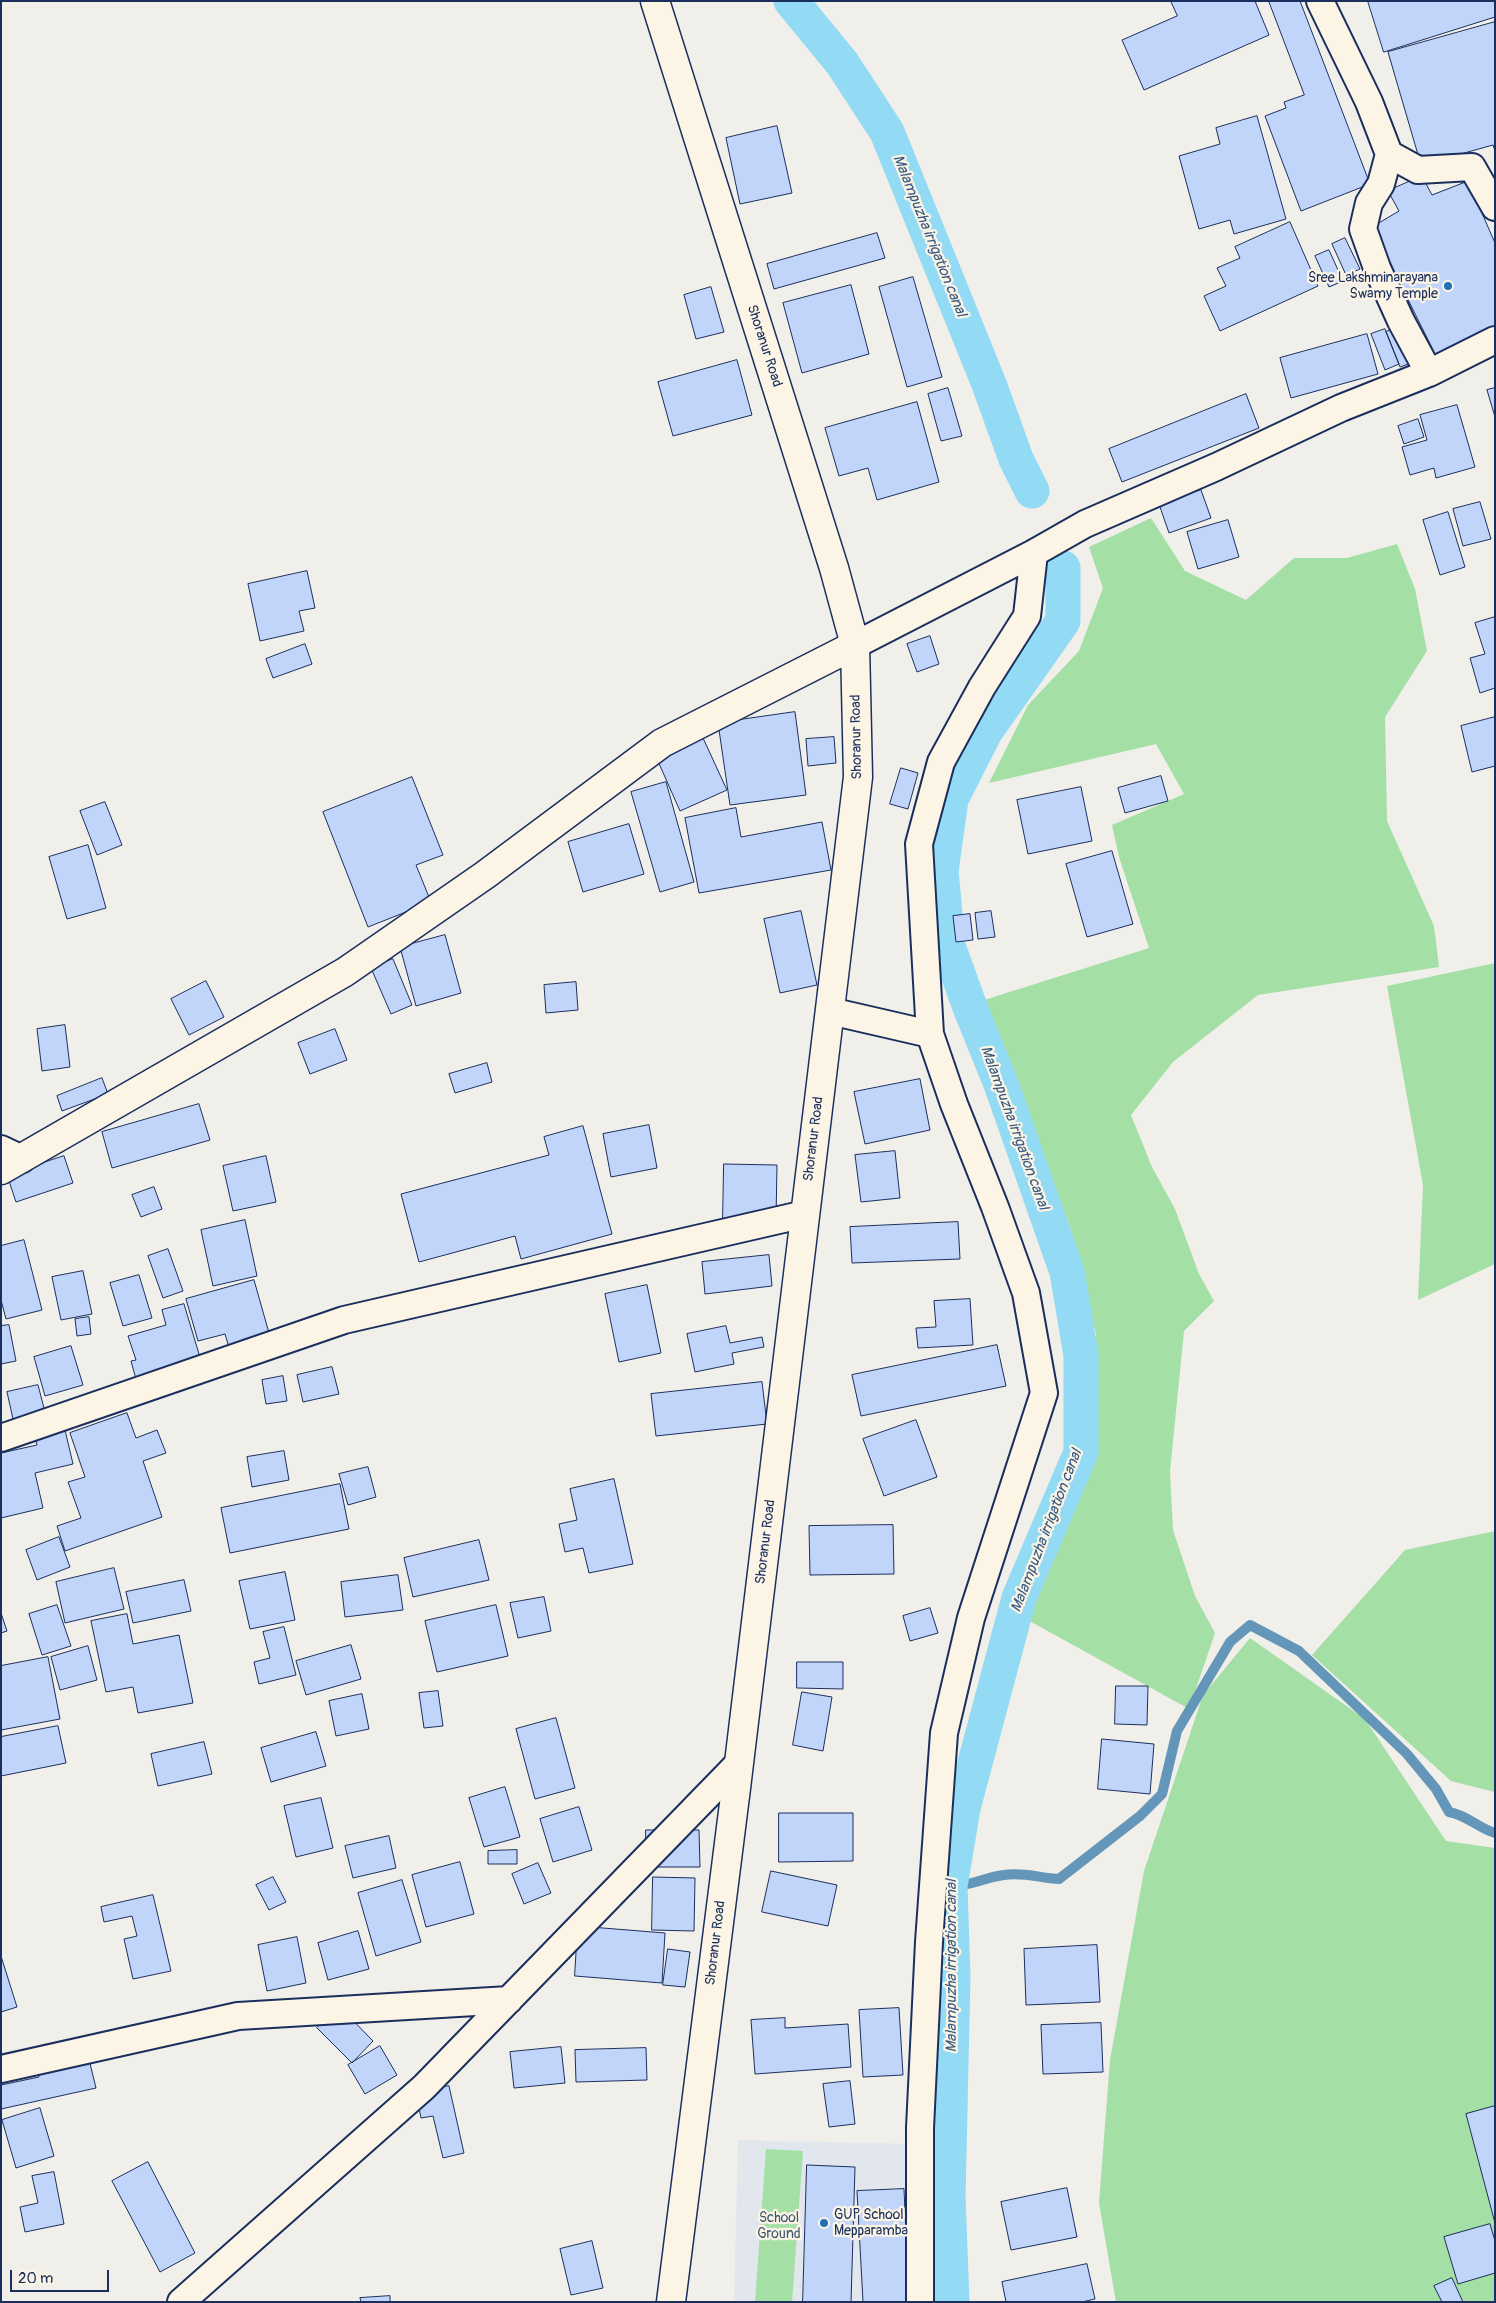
<!DOCTYPE html>
<html>
<head>
<meta charset="utf-8">
<style>
	body { margin:0 }
	#map { position:relative; width:1496px; height:2303px; overflow:hidden; background:#f0efe9; font-family:Pangolin,sans-serif }
	canvas { display:block }
	.frame { position:absolute; inset:0; border:2px solid #1b2f5e; pointer-events:none }
	.scale { position:absolute; left:10px; top:2270px; width:99px; height:22px; box-sizing:border-box; border:2px solid #1b2f5e; border-top:0; padding-left:6px; font-size:15px; line-height:18px; white-space:nowrap; color:#1b2f5e; -webkit-text-stroke:4px #fcf5e5; paint-order:stroke }
</style>
</head>
<body>
<div id="map">
<canvas width="1496" height="2303"></canvas>
<div class="frame"></div>
<div class="scale">20 m</div>
</div>
<script>
const c = document.querySelector('canvas').getContext('2d');
c.lineJoin = 'round';
function fill(path, color) { c.fillStyle = color; c.fill(path, 'evenodd'); }
function strokePath(path, color, width, dash) { c.strokeStyle = color; c.lineWidth = width; c.lineCap = dash ? 'butt' : 'round'; c.setLineDash(dash || []); c.stroke(path); }
function write(font, color, halo, rows, align = 'center') {
  c.font = font + ' Pangolin,sans-serif'; c.lineWidth = 4.5; c.setLineDash([]); c.textBaseline = 'middle'; c.strokeStyle = halo; c.fillStyle = color; for (const [text, x, y, turn = 0] of rows) {
    c.save(); c.translate(x, y); c.rotate((+turn || 0) * Math.PI / 180); c.textAlign = isNaN(turn) ? turn : align; if (halo) c.strokeText(text, 0, 0); c.fillText(text, 0, 0); c.restore();
  }
}
const built = new Path2D(`
	M 738,2140 L 914,2144 L 911,2302 L 734,2302 Z`);
const green = new Path2D(`
	M 1151,518 L 1185,571 L 1246,600 L 1294,558 L 1347,558 L 1397,544 L 1415,589 L 1427,651 L 1385,717 L 1387,821 L 1434,926 L 1439,967 L 1258,995 L 1173,1062 L 1131,1115 L 1152,1167 L 1175,1209 L 1199,1274 L 1214,1301 L 1184,1331 L 1170,1471 L 1173,1530 L 1195,1596 L 1215,1633 L 1189,1709 L 1026,1619 L 1098,1425 L 1096,1334 L 1071,1230 L 1032,1124 L 991,1031 L 981,1001 L 1149,948 L 1119,857 L 1112,825 L 1184,794 L 1156,744 L 989,783 L 1028,705 L 1079,651 L 1103,588 L 1089,547 Z
	M 1495,963 L 1495,1264 L 1418,1300 L 1423,1185 L 1387,986 Z
	M 1495,1531 L 1495,1792 L 1451,1781 L 1312,1655 L 1405,1550 Z
	M 1250,1638 L 1365,1719 L 1446,1841 L 1495,1848 L 1495,2302 L 1116,2302 L 1099,2203 L 1110,2060 L 1144,1871 L 1203,1695 Z
	M 766,2149 L 803,2151 L 792,2302 L 755,2302 Z`);
const stream = new Path2D(`
	M 950,1886 C 969,1887 985,1877 1004,1875 C 1023,1872 1040,1878 1059,1879 L 1140,1816 L 1162,1794 L 1177,1731 L 1230,1642 L 1250,1625 L 1299,1651 L 1407,1754 L 1436,1789 L 1449,1812 C 1467,1815 1478,1828 1495,1833`);
const canal = new Path2D(`
	M 791,1 L 842,63 L 887,132 L 989,384 L 1016,459 L 1032,491
	M 952,2302 L 948,2197 L 953,1976 L 950,1886 L 963,1808 L 1019,1598 L 1081,1452 L 1081,1355 L 1067,1272 L 1001,1084 L 971,1010 L 948,946 L 941,871 L 951,799 L 985,732 L 1063,621 L 1063,568`);
const building = new Path2D(`
	M 1171,1 L 1255,1 L 1269,35 L 1144,90 L 1122,40 L 1177,16 Z
	M 1269,1 L 1300,1 L 1370,184 L 1301,211 L 1265,116 L 1286,108 L 1284,102 L 1304,95 Z
	M 1368,1 L 1495,1 L 1495,17 L 1384,52 Z
	M 1495,22 L 1495,151 L 1493,145 L 1421,165 L 1388,52 Z
	M 1257,116 L 1286,219 L 1234,234 L 1230,220 L 1199,229 L 1179,156 L 1220,144 L 1216,128 Z
	M 777,126 L 792,193 L 740,204 L 726,138 Z
	M 1422,176 L 1432,195 L 1468,181 L 1495,243 L 1495,330 L 1437,358 L 1372,227 L 1399,211 L 1388,191 Z
	M 1290,222 L 1318,286 L 1220,331 L 1204,296 L 1226,286 L 1217,268 L 1240,258 L 1235,247 Z
	M 877,233 L 885,258 L 774,289 L 767,264 Z
	M 1345,238 L 1360,269 L 1346,275 L 1332,244 Z
	M 1329,250 L 1343,281 L 1329,287 L 1315,256 Z
	M 913,277 L 942,377 L 907,387 L 879,287 Z
	M 851,285 L 869,354 L 802,373 L 783,303 Z
	M 711,287 L 724,332 L 696,339 L 684,295 Z
	M 1400,326 L 1414,362 L 1400,367 L 1386,332 Z
	M 1385,329 L 1399,364 L 1385,370 L 1371,334 Z
	M 1367,334 L 1378,374 L 1291,398 L 1280,358 Z
	M 737,360 L 752,415 L 673,436 L 658,382 Z
	M 948,388 L 962,436 L 941,441 L 928,394 Z
	M 1495,388 L 1495,417 L 1487,390 Z
	M 1246,394 L 1259,428 L 1122,482 L 1109,449 Z
	M 917,402 L 939,482 L 877,500 L 868,468 L 839,476 L 825,428 Z
	M 1457,405 L 1475,467 L 1436,478 L 1434,468 L 1410,475 L 1402,447 L 1427,440 L 1420,415 Z
	M 1418,419 L 1424,437 L 1404,444 L 1398,426 Z
	M 1201,490 L 1211,518 L 1169,533 L 1159,504 Z
	M 1480,502 L 1491,539 L 1463,546 L 1453,509 Z
	M 1448,512 L 1465,567 L 1440,575 L 1423,520 Z
	M 1228,520 L 1239,557 L 1198,569 L 1187,532 Z
	M 307,571 L 315,608 L 299,611 L 304,631 L 260,641 L 248,584 Z
	M 1495,617 L 1495,688 L 1480,693 L 1470,658 L 1485,654 L 1475,623 Z
	M 930,636 L 939,664 L 917,672 L 907,644 Z
	M 305,644 L 312,664 L 273,678 L 266,659 Z
	M 795,712 L 806,795 L 730,805 L 718,723 Z
	M 1495,717 L 1495,766 L 1472,772 L 1461,726 Z
	M 834,737 L 836,763 L 808,766 L 806,739 Z
	M 703,738 L 727,790 L 680,811 L 657,759 Z
	M 901,768 L 918,773 L 908,809 L 890,804 Z
	M 1161,776 L 1168,801 L 1125,813 L 1118,788 Z
	M 412,777 L 443,855 L 416,865 L 431,902 L 368,927 L 323,812 Z
	M 666,782 L 694,882 L 660,892 L 631,792 Z
	M 1081,787 L 1092,841 L 1028,854 L 1017,800 Z
	M 105,802 L 122,845 L 97,855 L 80,811 Z
	M 736,808 L 741,837 L 822,822 L 831,870 L 699,893 L 685,818 Z
	M 629,824 L 644,874 L 583,892 L 568,842 Z
	M 88,845 L 106,908 L 67,919 L 49,857 Z
	M 1112,851 L 1133,924 L 1087,937 L 1066,864 Z
	M 801,911 L 817,985 L 780,993 L 764,919 Z
	M 991,911 L 995,937 L 978,939 L 975,913 Z
	M 970,914 L 973,940 L 956,942 L 953,916 Z
	M 445,935 L 461,993 L 416,1006 L 400,947 Z
	M 393,959 L 412,1005 L 391,1014 L 371,968 Z
	M 206,981 L 224,1017 L 189,1035 L 171,999 Z
	M 576,982 L 578,1010 L 546,1013 L 544,985 Z
	M 65,1025 L 70,1067 L 42,1071 L 37,1029 Z
	M 335,1029 L 347,1060 L 310,1074 L 298,1043 Z
	M 487,1063 L 492,1082 L 455,1093 L 449,1074 Z
	M 102,1078 L 108,1094 L 62,1111 L 57,1096 Z
	M 920,1079 L 930,1130 L 865,1144 L 854,1092 Z
	M 199,1104 L 210,1140 L 112,1168 L 102,1132 Z
	M 649,1125 L 657,1168 L 611,1177 L 603,1134 Z
	M 583,1126 L 612,1234 L 521,1259 L 515,1236 L 419,1262 L 401,1194 L 549,1155 L 544,1137 Z
	M 895,1151 L 900,1198 L 861,1202 L 855,1155 Z
	M 64,1156 L 73,1183 L 16,1202 L 7,1175 Z
	M 266,1156 L 276,1202 L 233,1211 L 223,1166 Z
	M 724,1164 L 777,1165 L 776,1220 L 723,1219 Z
	M 154,1187 L 162,1209 L 141,1217 L 132,1195 Z
	M 245,1220 L 257,1276 L 213,1286 L 201,1230 Z
	M 958,1222 L 960,1259 L 852,1263 L 850,1227 Z
	M 24,1240 L 42,1310 L 6,1319 L 1,1300 L 1,1246 Z
	M 168,1249 L 183,1291 L 163,1298 L 148,1256 Z
	M 769,1255 L 772,1286 L 705,1294 L 702,1262 Z
	M 83,1271 L 92,1314 L 61,1320 L 52,1277 Z
	M 139,1275 L 152,1318 L 123,1326 L 110,1283 Z
	M 254,1280 L 271,1340 L 230,1351 L 225,1334 L 198,1341 L 186,1299 Z
	M 647,1285 L 661,1353 L 619,1362 L 605,1294 Z
	M 970,1299 L 973,1345 L 918,1348 L 916,1328 L 936,1327 L 934,1301 Z
	M 184,1304 L 202,1364 L 137,1383 L 131,1361 L 136,1360 L 128,1336 L 166,1325 L 162,1310 Z
	M 89,1317 L 91,1334 L 77,1336 L 75,1319 Z
	M 9,1325 L 16,1361 L 1,1364 L 1,1326 Z
	M 726,1326 L 730,1343 L 762,1337 L 764,1347 L 732,1353 L 734,1364 L 695,1372 L 687,1334 Z
	M 997,1345 L 1006,1386 L 861,1416 L 852,1375 Z
	M 71,1346 L 83,1385 L 45,1396 L 34,1357 Z
	M 332,1367 L 339,1394 L 303,1402 L 297,1375 Z
	M 283,1376 L 287,1401 L 266,1404 L 262,1380 Z
	M 762,1382 L 767,1424 L 656,1436 L 651,1394 Z
	M 38,1385 L 45,1412 L 13,1419 L 7,1392 Z
	M 127,1413 L 136,1438 L 157,1430 L 166,1453 L 143,1461 L 162,1517 L 65,1551 L 57,1526 L 81,1518 L 68,1482 L 85,1477 L 70,1433 Z
	M 916,1420 L 937,1477 L 884,1496 L 863,1439 Z
	M 65,1430 L 73,1464 L 35,1473 L 43,1508 L 1,1518 L 1,1453 L 37,1445 L 35,1436 Z
	M 284,1451 L 289,1480 L 252,1487 L 247,1457 Z
	M 368,1467 L 376,1497 L 348,1505 L 339,1474 Z
	M 614,1479 L 633,1564 L 589,1573 L 583,1548 L 565,1552 L 559,1524 L 577,1520 L 570,1489 Z
	M 340,1484 L 349,1529 L 230,1553 L 221,1508 Z
	M 893,1525 L 894,1574 L 810,1575 L 809,1526 Z
	M 59,1537 L 70,1567 L 37,1580 L 26,1550 Z
	M 479,1540 L 489,1580 L 413,1597 L 404,1558 Z
	M 114,1568 L 124,1609 L 65,1623 L 56,1582 Z
	M 285,1572 L 295,1620 L 250,1629 L 239,1581 Z
	M 398,1575 L 403,1610 L 345,1617 L 341,1582 Z
	M 184,1580 L 191,1611 L 133,1623 L 126,1592 Z
	M 544,1597 L 551,1631 L 518,1638 L 510,1603 Z
	M 57,1605 L 71,1646 L 42,1655 L 29,1614 Z
	M 496,1605 L 508,1656 L 437,1672 L 425,1621 Z
	M 930,1608 L 938,1633 L 910,1641 L 903,1616 Z
	M 1,1613 L 7,1631 L 1,1633 Z
	M 127,1614 L 133,1644 L 179,1635 L 193,1703 L 138,1713 L 133,1687 L 106,1692 L 91,1621 Z
	M 284,1627 L 296,1675 L 259,1684 L 254,1662 L 270,1658 L 263,1632 Z
	M 351,1645 L 361,1679 L 306,1695 L 296,1661 Z
	M 88,1646 L 97,1680 L 60,1690 L 51,1657 Z
	M 48,1657 L 60,1719 L 1,1730 L 1,1666 Z
	M 797,1662 L 843,1662 L 843,1689 L 797,1688 Z
	M 1116,1686 L 1148,1686 L 1147,1725 L 1115,1724 Z
	M 438,1691 L 443,1726 L 424,1728 L 419,1693 Z
	M 802,1692 L 832,1697 L 823,1751 L 793,1745 Z
	M 362,1694 L 369,1729 L 336,1736 L 329,1701 Z
	M 556,1718 L 575,1788 L 535,1799 L 516,1729 Z
	M 58,1726 L 66,1763 L 1,1776 L 1,1737 Z
	M 316,1732 L 326,1766 L 271,1782 L 261,1748 Z
	M 1102,1739 L 1154,1744 L 1150,1794 L 1098,1789 Z
	M 204,1742 L 212,1774 L 158,1786 L 151,1754 Z
	M 505,1787 L 520,1837 L 484,1847 L 469,1798 Z
	M 321,1798 L 333,1848 L 296,1857 L 284,1806 Z
	M 579,1807 L 592,1850 L 553,1862 L 540,1819 Z
	M 779,1813 L 853,1813 L 853,1861 L 779,1862 Z
	M 646,1830 L 699,1830 L 700,1867 L 646,1867 Z
	M 389,1836 L 396,1868 L 353,1878 L 345,1846 Z
	M 517,1850 L 517,1864 L 488,1864 L 488,1851 Z
	M 460,1862 L 474,1914 L 426,1927 L 412,1875 Z
	M 538,1863 L 551,1893 L 524,1904 L 512,1874 Z
	M 771,1871 L 837,1885 L 828,1926 L 762,1912 Z
	M 273,1877 L 286,1902 L 269,1910 L 256,1885 Z
	M 653,1877 L 695,1878 L 694,1931 L 652,1930 Z
	M 402,1880 L 421,1942 L 376,1956 L 358,1893 Z
	M 153,1895 L 171,1971 L 133,1979 L 124,1939 L 137,1936 L 132,1916 L 104,1922 L 101,1907 Z
	M 578,1926 L 665,1933 L 662,1983 L 575,1976 Z
	M 358,1931 L 369,1969 L 328,1980 L 318,1943 Z
	M 297,1937 L 306,1983 L 267,1991 L 258,1945 Z
	M 1097,1945 L 1100,2002 L 1026,2005 L 1024,1949 Z
	M 668,1949 L 690,1952 L 685,1987 L 663,1985 Z
	M 1,1956 L 17,2007 L 1,2012 Z
	M 339,2006 L 373,2041 L 352,2063 L 317,2028 Z
	M 899,2008 L 903,2075 L 863,2077 L 859,2010 Z
	M 785,2018 L 785,2028 L 848,2024 L 851,2067 L 755,2074 L 751,2020 Z
	M 1101,2023 L 1103,2072 L 1043,2074 L 1041,2025 Z
	M 380,2046 L 397,2075 L 365,2094 L 348,2065 Z
	M 86,2047 L 96,2088 L 1,2109 L 1,2085 L 39,2077 L 35,2059 Z
	M 561,2047 L 565,2083 L 514,2088 L 510,2052 Z
	M 646,2048 L 647,2080 L 576,2082 L 575,2050 Z
	M 850,2081 L 855,2124 L 829,2127 L 823,2084 Z
	M 449,2086 L 464,2153 L 443,2158 L 433,2116 L 421,2118 L 416,2093 Z
	M 1495,2106 L 1495,2223 L 1466,2114 Z
	M 40,2108 L 54,2156 L 16,2168 L 2,2120 Z
	M 148,2162 L 195,2253 L 160,2272 L 112,2181 Z
	M 807,2165 L 855,2167 L 851,2302 L 803,2302 Z
	M 54,2172 L 64,2224 L 25,2232 L 20,2207 L 38,2203 L 32,2176 Z
	M 1067,2188 L 1077,2237 L 1011,2250 L 1001,2202 Z
	M 904,2189 L 909,2302 L 863,2302 L 857,2191 Z
	M 1490,2224 L 1495,2241 L 1495,2273 L 1458,2284 L 1444,2237 Z
	M 592,2241 L 603,2288 L 571,2295 L 560,2249 Z
	M 1087,2264 L 1095,2299 L 1082,2302 L 1006,2302 L 1002,2282 Z
	M 1452,2278 L 1463,2302 L 1442,2302 L 1434,2286 Z
	M 390,2296 L 390,2302 L 361,2302 L 360,2298 Z`);
const street = new Path2D(`
	M 1320,1 L 1369,102 L 1389,154 L 1381,184 L 1369,203 L 1363,229 L 1377,268 L 1401,321 L 1429,373
	M 1389,154 L 1418,170 L 1472,167 L 1495,207
	M 855,645 L 1034,553 L 1085,524 L 1216,467 L 1341,408 L 1429,373 L 1495,340
	M 830,1011 L 930,1034
	M 1,1149 L 22,1159
	M 1,1438 L 344,1320 L 805,1214
	M 1,2069 L 238,2016 L 509,2000
	M 181,2302 L 424,2087 L 739,1763
	M 920,2302 L 920,2128 L 929,1942 L 944,1733 L 971,1618 L 1044,1393 L 1026,1293 L 995,1207 L 954,1104 L 930,1034 L 919,844 L 941,762 L 982,687 L 1027,616 L 1034,553`);
const secondary = new Path2D(`
	M 655,1 L 834,568 L 855,645 L 858,777 L 736,1788 L 671,2302
	M 1,1170 L 345,972 L 485,875 L 662,743 L 855,645`);
const markers = [
	[1448,286,5,"#1f6fb2"],
	[824,2223,5,"#1f6fb2"]
];
const poiNames = [
	["Sree Lakshminarayana",1438,278],
	["Swamy Temple",1438,294],
	["GUP School",834,2215,"left"],
	["Mepparamba",834,2231,"left"]
];
const streetNames = [
	["Shoranur Road",764,346,72],
	["Shoranur Road",857,737,-91],
	["Shoranur Road",814,1139,-83],
	["Shoranur Road",766,1542,-83],
	["Shoranur Road",716,1943,-83]
];
const parkNames = [
	["School",779,2218],
	["Ground",779,2234]
];
const waterNames = [
	["Malampuzha irrigation canal",929,236,68],
	["Malampuzha irrigation canal",1014,1128,70],
	["Malampuzha irrigation canal",1047,1531,-69],
	["Malampuzha irrigation canal",952,1966,-90]
];
fill(built, '#e2e7ee');
fill(green, '#a4dfa5');
strokePath(stream, '#6396b8', 10);
strokePath(canal, '#93daf4', 35);
fill(building, '#c1d5fa');
strokePath(building, '#1b2f5e', 1);
strokePath(street, '#1b2f5e', 30);
strokePath(secondary, '#1b2f5e', 31);
strokePath(street, '#fcf5e5', 26);
strokePath(secondary, '#fcf5e5', 28);
for (const [x, y, r, color] of markers) { const dot = new Path2D(); dot.arc(x, y, r, 0, 2 * Math.PI); c.fillStyle = color; c.fill(dot); strokePath(dot, '#fcf5e5', 2); }
write('14px', '#1b2f5e', '#fcf5e5', poiNames, 'right');
write('14px', '#1b2f5e', '#fcf5e5', streetNames);
write('14px', '#3d5b70', '#fcf5e5', parkNames);
write('italic 15px', '#395a84', '#fcf5e5', waterNames);
</script>
</body>
</html>
